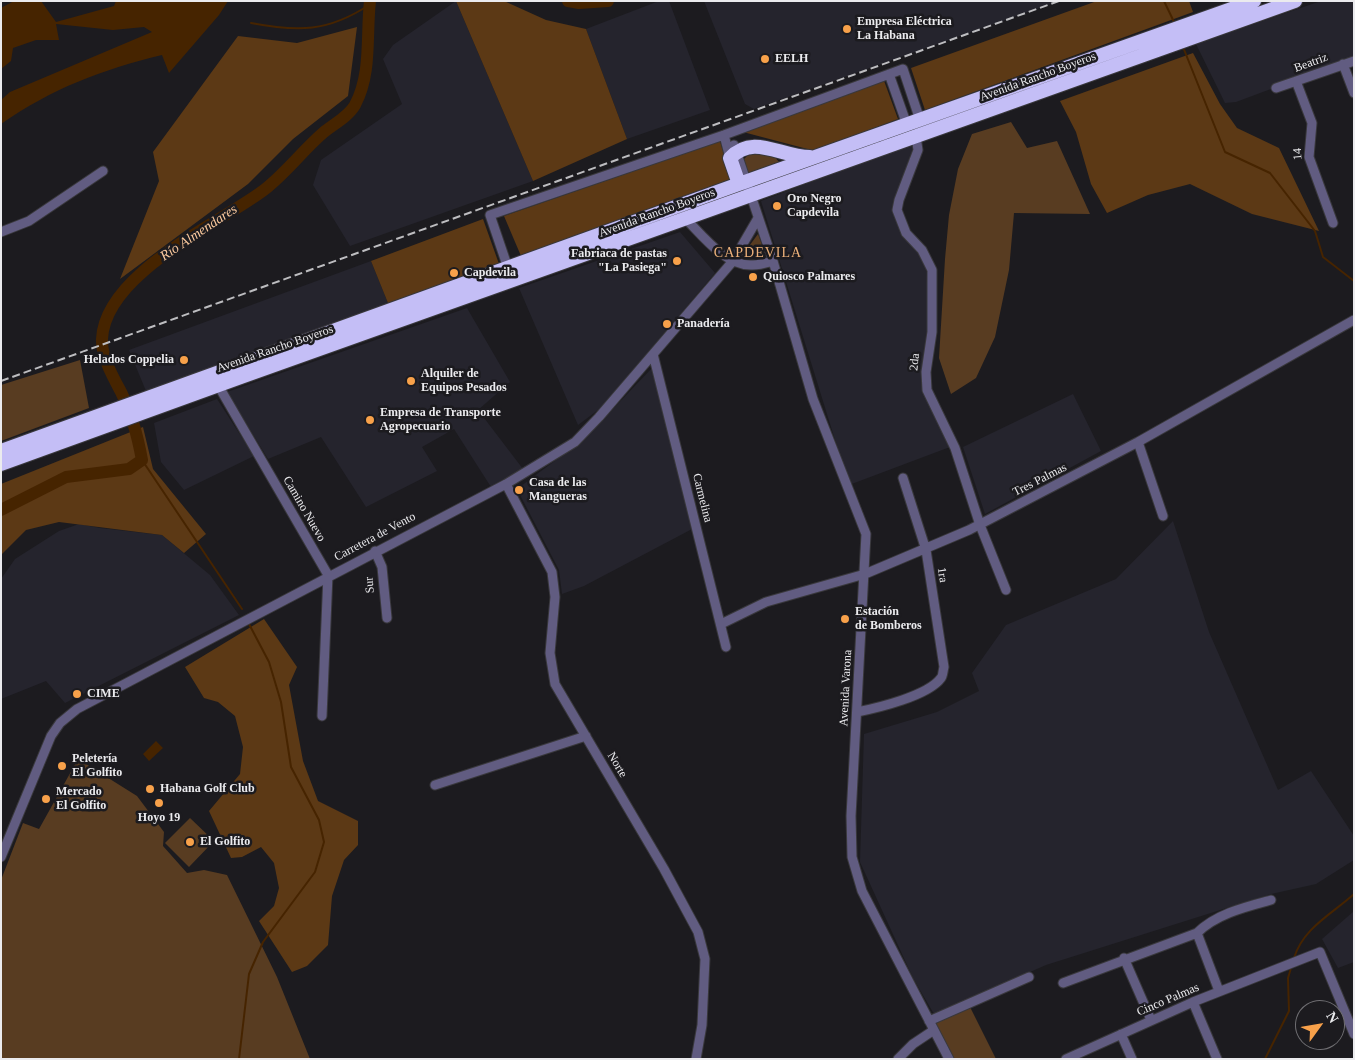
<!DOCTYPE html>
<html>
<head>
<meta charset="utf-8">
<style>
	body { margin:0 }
	#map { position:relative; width:1355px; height:1060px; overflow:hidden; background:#1c1b1f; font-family:Georgia,serif }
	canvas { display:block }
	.frame { position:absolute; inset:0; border:2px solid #ebebee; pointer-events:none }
	.north { position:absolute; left:1295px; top:1000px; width:50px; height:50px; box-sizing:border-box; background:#1c1b1f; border:1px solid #6f6e72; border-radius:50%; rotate:58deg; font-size:14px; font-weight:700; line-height:20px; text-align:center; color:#ebebee }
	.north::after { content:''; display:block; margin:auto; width:18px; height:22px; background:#f8a14a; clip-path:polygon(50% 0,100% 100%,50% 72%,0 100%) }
</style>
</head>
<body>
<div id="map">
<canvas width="1355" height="1060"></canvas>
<div class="frame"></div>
<div class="north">N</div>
</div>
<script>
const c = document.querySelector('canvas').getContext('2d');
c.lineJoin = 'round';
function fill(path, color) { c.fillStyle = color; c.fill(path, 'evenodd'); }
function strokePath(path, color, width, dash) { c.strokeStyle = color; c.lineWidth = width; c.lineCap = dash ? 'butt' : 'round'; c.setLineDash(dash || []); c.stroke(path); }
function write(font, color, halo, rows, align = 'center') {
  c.font = font + ' Georgia,serif'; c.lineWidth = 5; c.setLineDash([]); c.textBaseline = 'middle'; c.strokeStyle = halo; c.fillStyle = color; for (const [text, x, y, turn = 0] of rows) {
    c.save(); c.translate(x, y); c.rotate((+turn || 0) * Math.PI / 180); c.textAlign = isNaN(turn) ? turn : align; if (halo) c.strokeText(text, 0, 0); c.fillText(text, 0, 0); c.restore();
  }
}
const built = new Path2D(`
	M 456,1 L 533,181 L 350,246 L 313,185 L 321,160 L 402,104 L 383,59 L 393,45 Z
	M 659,1 L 669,1 L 710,110 L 627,139 L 586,29 Z
	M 704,1 L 1059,1 L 754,109 L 745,104 Z
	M 1321,1 L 1354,1 L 1354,58 L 1236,102 L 1225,103 L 1196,44 Z
	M 915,142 L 893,206 L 926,264 L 930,335 L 922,390 L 950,447 L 849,485 L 761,201 Z
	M 680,232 L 715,273 L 602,407 L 578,425 L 519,288 Z
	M 371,261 L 388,303 L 146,391 L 129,350 Z
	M 467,308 L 510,382 L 478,410 L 523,469 L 491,487 L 454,429 L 422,447 L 437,471 L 366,507 L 321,437 L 268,459 L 227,392 Z
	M 654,366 L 694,528 L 584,586 L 562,594 L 559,570 L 517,489 L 584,439 Z
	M 1073,394 L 1101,451 L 985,514 L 963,447 Z
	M 217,399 L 254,456 L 184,490 L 161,462 L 154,423 Z
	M 1173,521 L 1209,632 L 1278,790 L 1311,771 L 1354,836 L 1354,860 L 1316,884 L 1271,894 L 1046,965 L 934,1014 L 913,978 L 860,862 L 864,734 L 937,712 L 979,691 L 972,673 L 1006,625 L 1116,579 Z
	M 79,524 L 100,528 L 162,535 L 210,575 L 239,615 L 65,703 L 46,681 L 1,699 L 1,579 L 15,559 L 59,531 Z
	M 1354,911 L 1354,962 L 1338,968 L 1322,939 Z`);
const green = new Path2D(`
	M 1011,122 L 1027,148 L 1057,141 L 1090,214 L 1014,213 L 1009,270 L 995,337 L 976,378 L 951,394 L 939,358 L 945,259 L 949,215 L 958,169 L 972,134 Z
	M 751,152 L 774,156 L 779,162 L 752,174 L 748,172 L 744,159 Z
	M 758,234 L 766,256 L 741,257 Z
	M 80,360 L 89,408 L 1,441 L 1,385 Z
	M 78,759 L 137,796 L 164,832 L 163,846 L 187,873 L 204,870 L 227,875 L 277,977 L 310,1059 L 1,1059 L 1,880 L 23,823 L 39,829 Z
	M 190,818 L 214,841 L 189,867 L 165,843 Z
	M 970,1007 L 996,1059 L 952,1059 L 934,1023 Z`);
const forest = new Path2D(`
	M 456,1 L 504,1 L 546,20 L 586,29 L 627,139 L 533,181 Z
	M 1097,1 L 1189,1 L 1193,12 L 925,110 L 911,68 Z
	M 357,27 L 348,96 L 293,139 L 248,184 L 120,279 L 159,181 L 153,152 L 238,36 L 297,43 Z
	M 1193,53 L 1220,104 L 1237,128 L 1279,148 L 1319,231 L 1252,214 L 1190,184 L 1148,195 L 1107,213 L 1091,184 L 1076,132 L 1060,101 Z
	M 883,78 L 898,119 L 815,151 L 743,132 Z
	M 720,141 L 731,179 L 521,256 L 504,216 Z
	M 483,219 L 499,264 L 388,303 L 371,261 Z
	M 143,427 L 153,469 L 206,534 L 184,553 L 162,535 L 59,522 L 26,530 L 1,555 L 1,484 Z
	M 264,619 L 297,667 L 289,685 L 303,761 L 318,801 L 358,821 L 358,845 L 344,860 L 332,896 L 328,945 L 307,966 L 292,972 L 259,921 L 274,906 L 279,888 L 274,863 L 261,847 L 242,857 L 231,858 L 209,811 L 240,774 L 243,747 L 235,716 L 218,702 L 204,698 L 185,667 Z`);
const water = new Path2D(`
	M 14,1 L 41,1 L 56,22 L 114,6 L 116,1 L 228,1 L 219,15 L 169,73 L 162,55 C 101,70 53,88 1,124 L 1,100 L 10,92 L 152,32 L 144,27 L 113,30 L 56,24 L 59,40 L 36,40 L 13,48 L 11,61 L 1,69 L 1,8 Z
	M 156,741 L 163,748 L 149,761 L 143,754 Z`);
const stream = new Path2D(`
	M 1164,1 L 1175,24
	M 251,23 C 298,32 328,32 369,5
	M 1183,47 L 1225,152 L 1270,173 L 1315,231 L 1323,257 L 1354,281
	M 142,460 L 242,609
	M 1294,958 C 1303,928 1332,914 1354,894
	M 239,1059 L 249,974 L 263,942 L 315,872 L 324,842 L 319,820 L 291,767 L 281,702 L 269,662 L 249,624
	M 1265,1059 L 1289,1011 L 1288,978 L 1291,968`);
const river = new Path2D(`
	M 568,1 L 579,3 L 608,1
	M 1,510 L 66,477 L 129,469 L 142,460 C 138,438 131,412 121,392 C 113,377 101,356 102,339 C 105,273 219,224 264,190 C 286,173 303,150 324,132 C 334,124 349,116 355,105 C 372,73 366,36 370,1`);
const minor = new Path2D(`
	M 1343,64 L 1354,93
	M 889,74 L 907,125
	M 1296,81 L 1312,123 L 1309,157 L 1333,223
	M 1276,88 L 1354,61
	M 724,135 L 730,158
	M 916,137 L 918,150 L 899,200 L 897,210 L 906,233 L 922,250 L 932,270 L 932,332 L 926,372 L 927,390 L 955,448 L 980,525 L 1006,590
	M 734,145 L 773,261 L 813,399 L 866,534 L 851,816 L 852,857 L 862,891 L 949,1059
	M 685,218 C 702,235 726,267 753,265 C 760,265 766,263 773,261
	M 1,232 L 29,221 L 103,171
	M 508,268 L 490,215 L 724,135 L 903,69 L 920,120
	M 653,354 L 726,647
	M 218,385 L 328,575 L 322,716
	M 1138,442 L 1163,516
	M 506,484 L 552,572 L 555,597 L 550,653 L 555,684 L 664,869 L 698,932 L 705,959 L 702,1025 L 696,1059
	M 375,551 L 382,567 L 387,618
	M 721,624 L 766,602 L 865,574 L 969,530 L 1138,442 L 1354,320
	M 857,712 C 877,708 928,696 941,678 C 943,676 943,670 944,667 L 926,550 L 903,478
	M 435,785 L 586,736
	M 1,857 L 51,736 L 60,723 L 77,709 L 506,484 L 575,442 L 599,417 L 733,261 L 758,218
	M 1197,933 L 1219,991
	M 1124,958 L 1151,1020
	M 1063,983 L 1197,933 C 1216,914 1245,907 1271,900
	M 1193,1002 L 1217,1059
	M 929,1021 L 1029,977
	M 1121,1034 L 1132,1059
	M 898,1059 L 913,1044 L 934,1030
	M 1066,1059 L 1193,1002 L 1320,952 L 1354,1034`);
const highway = new Path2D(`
	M 739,184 L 730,158 C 754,133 780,157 810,157
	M 1,451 L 739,184 L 1254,1
	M 1,464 L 241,377 L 1295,1`);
const rail = new Path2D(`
	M 1,381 L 1059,1`);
const markers = [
	[847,29,5,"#f8a14a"],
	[765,59,5,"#f8a14a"],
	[777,206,5,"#f8a14a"],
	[677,261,5,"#f8a14a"],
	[454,273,5,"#f8a14a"],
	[753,277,5,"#f8a14a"],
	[667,324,5,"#f8a14a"],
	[184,360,5,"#f8a14a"],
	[411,381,5,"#f8a14a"],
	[370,420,5,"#f8a14a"],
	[519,490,5,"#f8a14a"],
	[845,619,5,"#f8a14a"],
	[77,694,5,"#f8a14a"],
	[62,766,5,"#f8a14a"],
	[150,789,5,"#f8a14a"],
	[46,799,5,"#f8a14a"],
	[159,803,5,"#f8a14a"],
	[190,842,5,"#f8a14a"]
];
const poiNames = [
	["Empresa Eléctrica",857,22],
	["La Habana",857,36],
	["EELH",775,59],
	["Oro Negro",787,199],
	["Capdevila",787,213],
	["Fabriaca de pastas",667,254,"right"],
	["\"La Pasiega\"",667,268,"right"],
	["Capdevila",464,273],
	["Quiosco Palmares",763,277],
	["Panadería",677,324],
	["Helados Coppelia",174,360,"right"],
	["Alquiler de",421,374],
	["Equipos Pesados",421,388],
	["Empresa de Transporte",380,413],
	["Agropecuario",380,427],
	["Casa de las",529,483],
	["Mangueras",529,497],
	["Estación",855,612],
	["de Bomberos",855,626],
	["CIME",87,694],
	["Peletería",72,759],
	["El Golfito",72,773],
	["Habana Golf Club",160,789],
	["Mercado",56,792],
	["El Golfito",56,806],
	["Hoyo 19",159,818,"center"],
	["El Golfito",200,842]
];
const streetNames = [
	["Beatriz",1311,63,-20],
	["Avenida Rancho Boyeros",1038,77,-20],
	["14",1298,154,-94],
	["Avenida Rancho Boyeros",657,213,-20],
	["Avenida Rancho Boyeros",275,349,-19],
	["2da",915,362,-84],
	["Tres Palmas",1040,480,-27],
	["Carmelina",702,498,76],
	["Camino Nuevo",304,509,60],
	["Carretera de Vento",375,537,-28],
	["1ra",942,575,81],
	["Sur",370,585,-94],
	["Avenida Varona",846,688,-87],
	["Norte",617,765,59],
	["Cinco Palmas",1168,1000,-23]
];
const waterNames = [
	["Río Almendares",199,233,-34]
];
const neighbourhoodNames = [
	["CAPDEVILA",758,253]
];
fill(built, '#25242d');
fill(green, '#583c21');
fill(forest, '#5c3915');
fill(water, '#462400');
strokePath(stream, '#462400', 2);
strokePath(river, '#462400', 12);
strokePath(minor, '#39383c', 11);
strokePath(highway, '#39383c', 16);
strokePath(minor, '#615c81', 9);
strokePath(highway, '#c4bef6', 14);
strokePath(rail, '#bdbdc0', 2, [8, 4]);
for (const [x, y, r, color] of markers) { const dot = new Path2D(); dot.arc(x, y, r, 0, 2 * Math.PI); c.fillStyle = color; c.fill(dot); strokePath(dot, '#1c1b1f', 2); }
write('bold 12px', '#ebebee', '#1c1b1f', poiNames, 'left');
write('12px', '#ebebee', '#1c1b1f', streetNames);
write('italic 14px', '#fcca9e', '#1c1b1f', waterNames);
c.letterSpacing = '1px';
write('14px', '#edb17a', '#1c1b1f', neighbourhoodNames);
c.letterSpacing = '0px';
</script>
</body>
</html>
